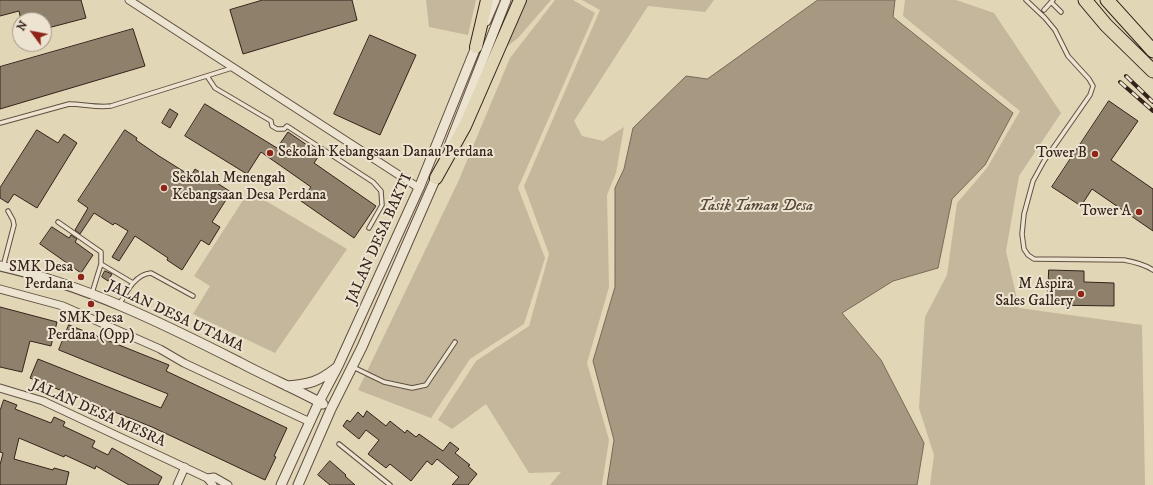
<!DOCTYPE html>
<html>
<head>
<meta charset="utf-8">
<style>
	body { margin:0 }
	#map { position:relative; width:1153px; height:485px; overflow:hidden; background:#e1d6b6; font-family:"IM FELL DW Pica",serif }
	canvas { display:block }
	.north { position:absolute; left:12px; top:12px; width:40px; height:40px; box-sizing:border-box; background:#ece4d0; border:1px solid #a39687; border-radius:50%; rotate:302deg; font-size:11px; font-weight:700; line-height:16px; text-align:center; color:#35221a }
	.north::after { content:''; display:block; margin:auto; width:14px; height:18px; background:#8f2418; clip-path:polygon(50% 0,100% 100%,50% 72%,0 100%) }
</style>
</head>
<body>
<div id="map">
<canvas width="1153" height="485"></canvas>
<div class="north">N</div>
</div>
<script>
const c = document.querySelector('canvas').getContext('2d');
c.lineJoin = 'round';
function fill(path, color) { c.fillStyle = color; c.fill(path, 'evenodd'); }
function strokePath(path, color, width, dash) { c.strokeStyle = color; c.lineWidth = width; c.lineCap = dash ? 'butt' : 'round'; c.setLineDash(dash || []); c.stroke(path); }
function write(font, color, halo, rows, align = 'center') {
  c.font = font + ' "IM FELL DW Pica",serif'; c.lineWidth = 4; c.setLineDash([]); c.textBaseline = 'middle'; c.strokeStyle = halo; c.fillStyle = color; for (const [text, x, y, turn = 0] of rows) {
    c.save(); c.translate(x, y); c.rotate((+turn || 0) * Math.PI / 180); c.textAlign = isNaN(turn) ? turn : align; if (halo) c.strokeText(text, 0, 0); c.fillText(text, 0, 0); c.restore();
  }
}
const green = new Path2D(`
	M 426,0 L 476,0 L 468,35 L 429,27 Z
	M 527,0 L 551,0 L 518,38 L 505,48 Z
	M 555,0 L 573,0 L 595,13 L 518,188 L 545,258 L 524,324 L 470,359 L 431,418 L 358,390 L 458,182 L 510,58 Z
	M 582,0 L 714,0 L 705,12 L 648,6 L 574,121 L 582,136 L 603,141 L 624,127 L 616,173 L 607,195 L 609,287 L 587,363 L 609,440 L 602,485 L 550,485 L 561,472 L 529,473 L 486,404 L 452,429 L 438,420 L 476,361 L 529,326 L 549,254 L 524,186 L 600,10 Z
	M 905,0 L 956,0 L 994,13 L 1061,113 L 1019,176 L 1006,251 L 1019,308 L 1142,325 L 1145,485 L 930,485 L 934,455 L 919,408 L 925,317 L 947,275 L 957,203 L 987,168 L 1020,111 L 903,16 Z
	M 249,191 L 347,249 L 275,353 L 193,314 L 210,286 L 194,276 Z`);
const water = new Path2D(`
	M 818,0 L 895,0 L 893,17 L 1013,113 L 985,165 L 952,199 L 938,268 L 893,281 L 842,313 L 881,360 L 924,443 L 917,485 L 607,485 L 614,440 L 593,361 L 615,287 L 615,188 L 624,169 L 633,128 L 686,76 L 707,79 Z`);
const building = new Path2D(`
	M 0,0 L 81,0 L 86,18 L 44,29 L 44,20 L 21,20 L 19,11 L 0,16 Z
	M 263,0 L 352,0 L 357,20 L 243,54 L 230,10 Z
	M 133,29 L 145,66 L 0,109 L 0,67 Z
	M 370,35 L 416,55 L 380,135 L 334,114 Z
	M 1109,101 L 1138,121 L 1111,160 L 1153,189 L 1153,231 L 1092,189 L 1081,206 L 1052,187 Z
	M 205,104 L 277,148 L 288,132 L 320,154 L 314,163 L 376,206 L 354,238 L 301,201 L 311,187 L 261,152 L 247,174 L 185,136 Z
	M 170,109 L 178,114 L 170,128 L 162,123 Z
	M 37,130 L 58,143 L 64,134 L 77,143 L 37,208 L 14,194 L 8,203 L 0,198 L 0,188 Z
	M 125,130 L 137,138 L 136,140 L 159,156 L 191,176 L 195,169 L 231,192 L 212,222 L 220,227 L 209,245 L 201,240 L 182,270 L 167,260 L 168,258 L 135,236 L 119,261 L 112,257 L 128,231 L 115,223 L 113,225 L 94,213 L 80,234 L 75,230 L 88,208 L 78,201 Z
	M 52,227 L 69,238 L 71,235 L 77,239 L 75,242 L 93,255 L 81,273 L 40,244 Z
	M 1049,270 L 1084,271 L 1084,282 L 1114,283 L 1114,306 L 1048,305 Z
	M 105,271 L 112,274 L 108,281 L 102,277 Z
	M 0,307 L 57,322 L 51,346 L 30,341 L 22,372 L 0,367 Z
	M 69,325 L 169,365 L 166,371 L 287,428 L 274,456 L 276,457 L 265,480 L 152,427 L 30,378 L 38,359 L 161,408 L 168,394 L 59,350 Z
	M 4,400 L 17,405 L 15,409 L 51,423 L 54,417 L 65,422 L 63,426 L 95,441 L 92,447 L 108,455 L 112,448 L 162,477 L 158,485 L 129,485 L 96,466 L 95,469 L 65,455 L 64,457 L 19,438 L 14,459 L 53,470 L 54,468 L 69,472 L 66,485 L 0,485 L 0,465 L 3,453 L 0,452 L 0,411 Z
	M 367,411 L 386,426 L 390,421 L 405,433 L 407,430 L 416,437 L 419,434 L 443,451 L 450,442 L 459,449 L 455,453 L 470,465 L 468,466 L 477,474 L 468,485 L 452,485 L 459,477 L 437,459 L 432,465 L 427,461 L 411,481 L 390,464 L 386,468 L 368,454 L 379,440 L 366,430 L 359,439 L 343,426 L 347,420 L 350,422 L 358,412 L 363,417 Z
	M 330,461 L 346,475 L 345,476 L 355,485 L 330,485 L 318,475 Z`);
const service = new Path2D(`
	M 1026,0 L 1045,18 L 1055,30 L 1068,56 L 1089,79 L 1093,86 L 1090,95 L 1044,161 L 1033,181 L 1024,214 L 1022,234 L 1024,249 L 1028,255 L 1034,259 L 1124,260 C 1135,262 1144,264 1153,270
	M 1051,2 L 1061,12
	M 1044,10 L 1053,0
	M 207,76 L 215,88 L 271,121 L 272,126 L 277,129 L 284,129 L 287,126 L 373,182 L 381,191 L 382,205 L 369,228
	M 0,123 L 69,104 C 83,104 97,108 111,106 L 232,68
	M 58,222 L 101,252 L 101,264 L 92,293
	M 101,264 L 133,283
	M 3,267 L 14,225 L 13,220 L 8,211
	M 119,305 C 126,293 135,274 151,273 L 193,296
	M 353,367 L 384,382 L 412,388 L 426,385 L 455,342
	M 339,444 L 390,485`);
const minor = new Path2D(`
	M 129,0 L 419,188
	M 0,289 L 63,306 L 160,349 L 184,363 L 310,422
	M 0,388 L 43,401 L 207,478 L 214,477 L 228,485
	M 207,478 L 213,485
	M 177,485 L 185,467`);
const tertiary = new Path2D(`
	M 486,21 L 495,0
	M 449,146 L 506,0
	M 0,266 C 85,285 162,323 239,362 C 267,377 296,389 323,404
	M 287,386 C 310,384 318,382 336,368
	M 281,485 L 319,402 L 338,366 L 419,188 L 478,42
	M 298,485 L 331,409 L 362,347 L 438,173`);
const trunk = new Path2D(`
	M 476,47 L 487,0
	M 436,178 L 465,126 L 520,0`);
const motorway = new Path2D(`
	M 1085,0 L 1106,25 L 1153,71
	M 1107,0 L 1153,51`);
const rail = new Path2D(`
	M 1126,76 L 1153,102
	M 1120,82 L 1153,111`);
const markers = [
	[270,153,4,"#8f2418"],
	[1095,154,4,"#8f2418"],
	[164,188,4,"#8f2418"],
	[1139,212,4,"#8f2418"],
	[81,277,4,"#8f2418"],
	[1081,294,4,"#8f2418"],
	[91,304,4,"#8f2418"]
];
const poiNames = [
	["Sekolah Kebangsaan Danau Perdana",278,153,"left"],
	["Tower B",1087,154],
	["Sekolah Menengah",172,179,"left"],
	["Kebangsaan Desa Perdana",172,196,"left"],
	["Tower A",1131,212],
	["SMK Desa",73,268],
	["Perdana",73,285],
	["M Aspira",1073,285],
	["Sales Gallery",1073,302],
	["SMK Desa",91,319,"center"],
	["Perdana (Opp)",91,336,"center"]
];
const streetNames = [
	["JALAN DESA BAKTI",380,239,-66],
	["JALAN DESA UTAMA",175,317,25],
	["JALAN DESA MESRA",98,414,24]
];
const waterNames = [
	["Tasik Taman Desa",756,207]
];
fill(green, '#c4b79b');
fill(water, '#a79981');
strokePath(water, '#796958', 1);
fill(building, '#8e806b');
strokePath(building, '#35221a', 1);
strokePath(service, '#604f41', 5.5);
strokePath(minor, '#604f41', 9);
strokePath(tertiary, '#604f41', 11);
strokePath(trunk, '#35221a', 14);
strokePath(motorway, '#35221a', 15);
strokePath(service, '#ece4d0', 3.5);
strokePath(minor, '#ece4d0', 7);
strokePath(tertiary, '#ece4d0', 9);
strokePath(trunk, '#e1d6b6', 12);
strokePath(motorway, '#e1d6b6', 13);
strokePath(rail, '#35221a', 4);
strokePath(rail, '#ece4d0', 2.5, [8]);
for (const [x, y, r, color] of markers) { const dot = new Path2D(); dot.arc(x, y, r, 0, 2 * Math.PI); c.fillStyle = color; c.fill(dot); strokePath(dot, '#ece4d0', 1.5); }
write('15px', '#35221a', '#ece4d0', poiNames, 'right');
write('15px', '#35221a', '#ece4d0', streetNames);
write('italic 16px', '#574639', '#ece4d0', waterNames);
</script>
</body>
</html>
